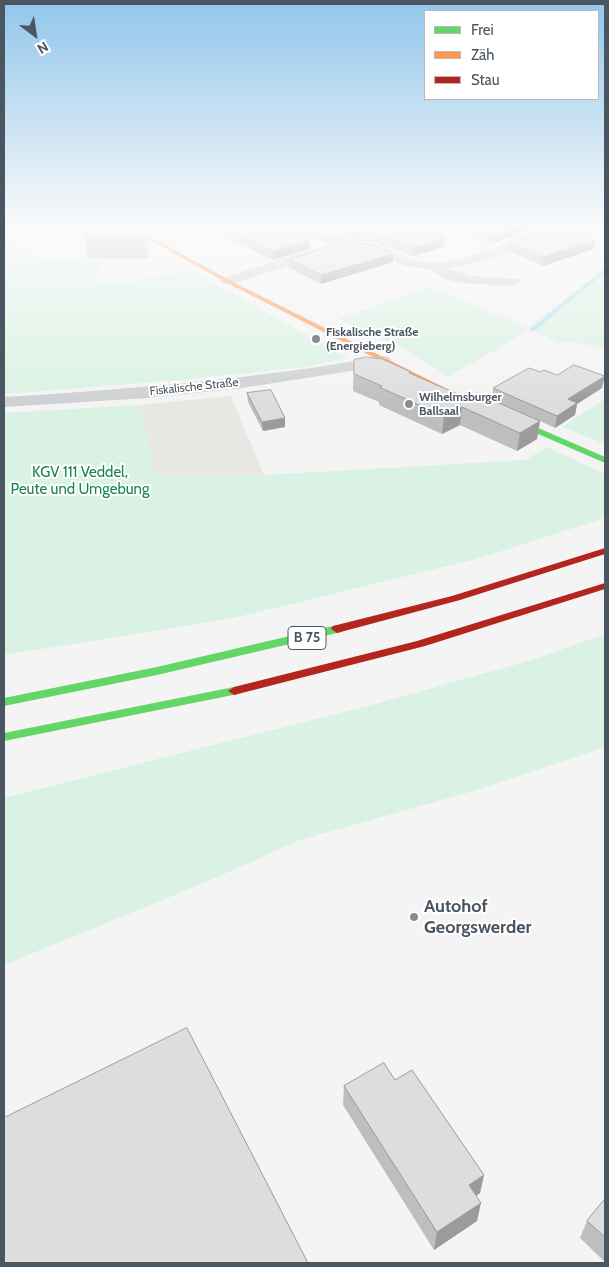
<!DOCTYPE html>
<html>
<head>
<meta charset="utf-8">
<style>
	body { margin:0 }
	#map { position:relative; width:609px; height:1267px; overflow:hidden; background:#f4f4f4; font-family:Cabin,sans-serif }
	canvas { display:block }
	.frame { position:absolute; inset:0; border:5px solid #4a5661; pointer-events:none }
	.legend { position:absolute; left:424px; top:10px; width:175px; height:90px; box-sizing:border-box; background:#fff; border:1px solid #b7bbc0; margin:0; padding:6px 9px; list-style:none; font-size:15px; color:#4a5661 }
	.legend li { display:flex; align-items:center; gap:10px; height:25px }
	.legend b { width:25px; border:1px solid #b7bbc0 }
	.north { position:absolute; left:10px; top:10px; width:50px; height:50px; -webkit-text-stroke:4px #fff; paint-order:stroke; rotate:149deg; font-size:14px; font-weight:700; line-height:20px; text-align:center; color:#4a5661 }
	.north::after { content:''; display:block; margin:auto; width:18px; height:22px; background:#4a5661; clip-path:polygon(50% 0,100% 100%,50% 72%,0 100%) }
</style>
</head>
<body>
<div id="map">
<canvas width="609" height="1267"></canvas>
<div class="frame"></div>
<ul class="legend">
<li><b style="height:6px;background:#63d668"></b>Frei</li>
<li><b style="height:6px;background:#ff974d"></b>Zäh</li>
<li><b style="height:6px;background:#b3261e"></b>Stau</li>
</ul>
<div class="north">N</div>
</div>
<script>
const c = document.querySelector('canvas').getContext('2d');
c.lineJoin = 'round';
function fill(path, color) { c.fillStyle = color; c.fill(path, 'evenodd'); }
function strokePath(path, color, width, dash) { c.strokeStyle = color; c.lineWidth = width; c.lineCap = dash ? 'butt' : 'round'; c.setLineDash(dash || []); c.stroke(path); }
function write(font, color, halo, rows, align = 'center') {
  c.font = font + ' Cabin,sans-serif'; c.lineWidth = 4; c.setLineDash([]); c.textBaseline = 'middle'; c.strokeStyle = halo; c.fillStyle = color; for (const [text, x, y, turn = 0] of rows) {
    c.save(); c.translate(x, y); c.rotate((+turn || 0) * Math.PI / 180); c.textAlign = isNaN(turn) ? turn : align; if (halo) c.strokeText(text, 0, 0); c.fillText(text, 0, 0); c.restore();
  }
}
const commercial = new Path2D(`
	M 231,396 L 264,475 L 154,476 L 140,405 Z`);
const green = new Path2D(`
	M 4,235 L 36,258 L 104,263 L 94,282 L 128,282 L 191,270 L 348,358 L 304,367 L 181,380 L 4,394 Z
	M 605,268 L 605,349 L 580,343 L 560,343 L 528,328 L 506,344 L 448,376 L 405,349 L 338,319 L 429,287 L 528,327 Z
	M 605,399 L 605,444 L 562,427 Z
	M 140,405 L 155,476 L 264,475 L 526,460 L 547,447 L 605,474 L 605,518 L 476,559 L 229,619 L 4,655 L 4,413 Z
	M 605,634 L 605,747 L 470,792 L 300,840 L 199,885 L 4,965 L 4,798 L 375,704 L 532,660 Z`);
const stream = new Path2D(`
	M 48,227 L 54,227 L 4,241 L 4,239 Z
	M 603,270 L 605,270 L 605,273 L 534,331 L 530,331 L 530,329 Z`);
const street = new Path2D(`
	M 527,227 L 540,227 L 544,232 C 532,248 469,265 448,269 L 471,276 L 518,279 L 520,282 L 513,286 L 461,283 L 446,279 L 432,270 L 406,266 L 372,252 L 358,249 L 356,246 L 363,242 L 370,243 C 387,247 401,257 418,261 C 452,268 491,248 522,236 L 530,232 Z
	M 320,247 L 327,251 L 325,254 L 232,284 L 222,284 L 220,281 L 222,278 Z
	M 383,356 L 389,357 L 391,361 L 389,365 L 242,388 L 147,398 L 4,407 L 4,397 C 131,389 258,379 383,356 Z`);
const fast = new Path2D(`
	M 504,413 L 605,457 L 605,463 L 501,418 L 500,416 Z
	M 337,625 L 343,629 L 341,632 L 157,675 L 4,706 L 4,698 L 157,667 Z
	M 234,687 L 240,691 L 238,694 L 4,741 L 4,733 Z`);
const slow = new Path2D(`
	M 127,227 L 134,227 L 229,280 L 457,394 L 453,396 L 450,396 L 225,282 Z`);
const jam = new Path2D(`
	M 605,548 L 605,554 L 460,600 L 337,633 L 331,629 L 333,626 L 452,596 Z
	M 605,583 L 605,589 L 425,646 L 234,695 L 228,691 L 234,687 L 417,641 Z`);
const wall = new Path2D(`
	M 205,227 L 280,227 L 310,249 L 273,260 Z
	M 292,227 L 418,227 L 445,238 L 444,247 L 413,256 L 371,241 L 326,243 Z
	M 464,227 L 528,227 L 527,231 L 491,244 L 463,232 Z
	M 541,227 L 570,227 L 596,240 L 594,249 L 543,266 L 509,251 L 510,243 L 542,232 L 543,229 Z
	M 147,234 L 149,258 L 88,258 L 85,235 Z
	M 289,259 L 393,262 L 321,284 L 289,268 Z
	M 354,360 L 411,372 L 411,374 L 467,398 L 492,400 L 493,388 L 540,372 L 557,375 L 602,388 L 577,404 L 575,415 L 555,428 L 540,421 L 537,439 L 517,451 L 460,425 L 442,434 L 379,405 L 379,402 L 353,391 Z
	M 247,393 L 285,418 L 285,427 L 263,431 L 248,402 Z
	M 395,1080 L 484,1175 L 480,1193 L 476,1196 L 477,1221 L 434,1250 L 343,1105 L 344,1086 Z
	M 605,1199 L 605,1262 L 580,1238 L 587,1221 Z`);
const shadedWall = new Path2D(`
	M 517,227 L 528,227 L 527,231 L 491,244 L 492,236 Z
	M 591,235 L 590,242 L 596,240 L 594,249 L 543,266 L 544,257 Z
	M 445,238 L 444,247 L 413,256 L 414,248 Z
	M 310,240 L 310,249 L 273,260 L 273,251 Z
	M 393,254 L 393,262 L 321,284 L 321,275 Z
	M 605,376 L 602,388 L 577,404 L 575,415 L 555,428 L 557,416 L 568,399 Z
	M 462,407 L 460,425 L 442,434 L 444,416 Z
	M 285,418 L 285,427 L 263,431 L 262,422 Z
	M 540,421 L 537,439 L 517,451 L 520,433 Z
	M 484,1175 L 480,1193 L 465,1204 L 469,1185 Z
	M 481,1203 L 477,1221 L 434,1250 L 437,1232 Z`);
const building = new Path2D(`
	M 89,227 L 136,227 L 147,234 L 85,235 Z
	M 222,227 L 280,227 L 310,240 L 273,251 Z
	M 310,227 L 418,227 L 445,238 L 414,248 L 371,233 L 326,235 Z
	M 471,227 L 517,227 L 492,236 Z
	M 545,227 L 570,227 L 591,235 L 587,237 L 596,240 L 544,257 L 510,243 L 542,232 Z
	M 330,244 L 369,244 L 393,254 L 321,275 L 289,259 L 328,247 Z
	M 366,357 L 382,359 L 411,372 L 409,373 L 467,398 L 476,393 L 540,421 L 520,433 L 462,407 L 444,416 L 379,387 L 382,386 L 354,374 L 354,360 Z
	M 574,365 L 605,376 L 568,399 L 577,403 L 557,416 L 493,388 L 529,368 L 540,372 L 544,370 L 557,375 Z
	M 271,390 L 285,418 L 262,422 L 247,393 Z
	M 187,1028 L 308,1263 L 4,1263 L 4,1118 Z
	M 384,1063 L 395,1080 L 412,1070 L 484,1175 L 469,1185 L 481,1203 L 437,1232 L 344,1086 Z
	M 605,1199 L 605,1237 L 587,1221 Z`);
const markers = [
	[316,339,5,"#868d94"],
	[409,404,5,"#868d94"],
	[414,917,5,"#868d94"]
];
const farPoinames = [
	["Fiskalische Straße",326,332],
	["(Energieberg)",326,346],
	["Wilhelmsburger",419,397],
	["Ballsaal",419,411]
];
const farStreetnames = [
	["Fiskalische Straße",194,387,-6]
];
const shields = [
	[307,638,38]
];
const shieldNames = [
	["B 75",307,638]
];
const parkNames = [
	["KGV 111 Veddel,",80,473],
	["Peute und Umgebung",80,490]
];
const nearPoinames = [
	["Autohof",424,907],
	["Georgswerder",424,928]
];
fill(commercial, '#e8e7e3');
fill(green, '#d9f2e3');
fill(stream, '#aee2f0');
fill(street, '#ced0d2');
fill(fast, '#63d668');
fill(slow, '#ff974d');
fill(jam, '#b3261e');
fill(wall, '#bebebf');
fill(shadedWall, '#9b9b9b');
fill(building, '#ddddde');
strokePath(building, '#9b9b9b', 1);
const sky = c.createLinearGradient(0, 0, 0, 404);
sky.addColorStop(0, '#91c6eb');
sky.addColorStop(0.56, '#fafafa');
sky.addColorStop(1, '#fafafa00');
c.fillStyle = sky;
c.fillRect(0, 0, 609, 404);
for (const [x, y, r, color] of markers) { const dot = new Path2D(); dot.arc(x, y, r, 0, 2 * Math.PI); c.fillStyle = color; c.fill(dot); strokePath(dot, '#fff', 2); }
write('bold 12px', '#4a5661', '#fff', farPoinames, 'left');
write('12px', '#4a5661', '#fff', farStreetnames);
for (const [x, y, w] of shields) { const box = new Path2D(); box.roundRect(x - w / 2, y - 11.5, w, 23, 4); c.fillStyle = '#fff'; c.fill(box); strokePath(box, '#4a5661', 1); }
write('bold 14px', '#4a5661', null, shieldNames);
write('15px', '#17864f', '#fff', parkNames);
write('bold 18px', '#4a5661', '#fff', nearPoinames, 'left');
</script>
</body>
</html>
